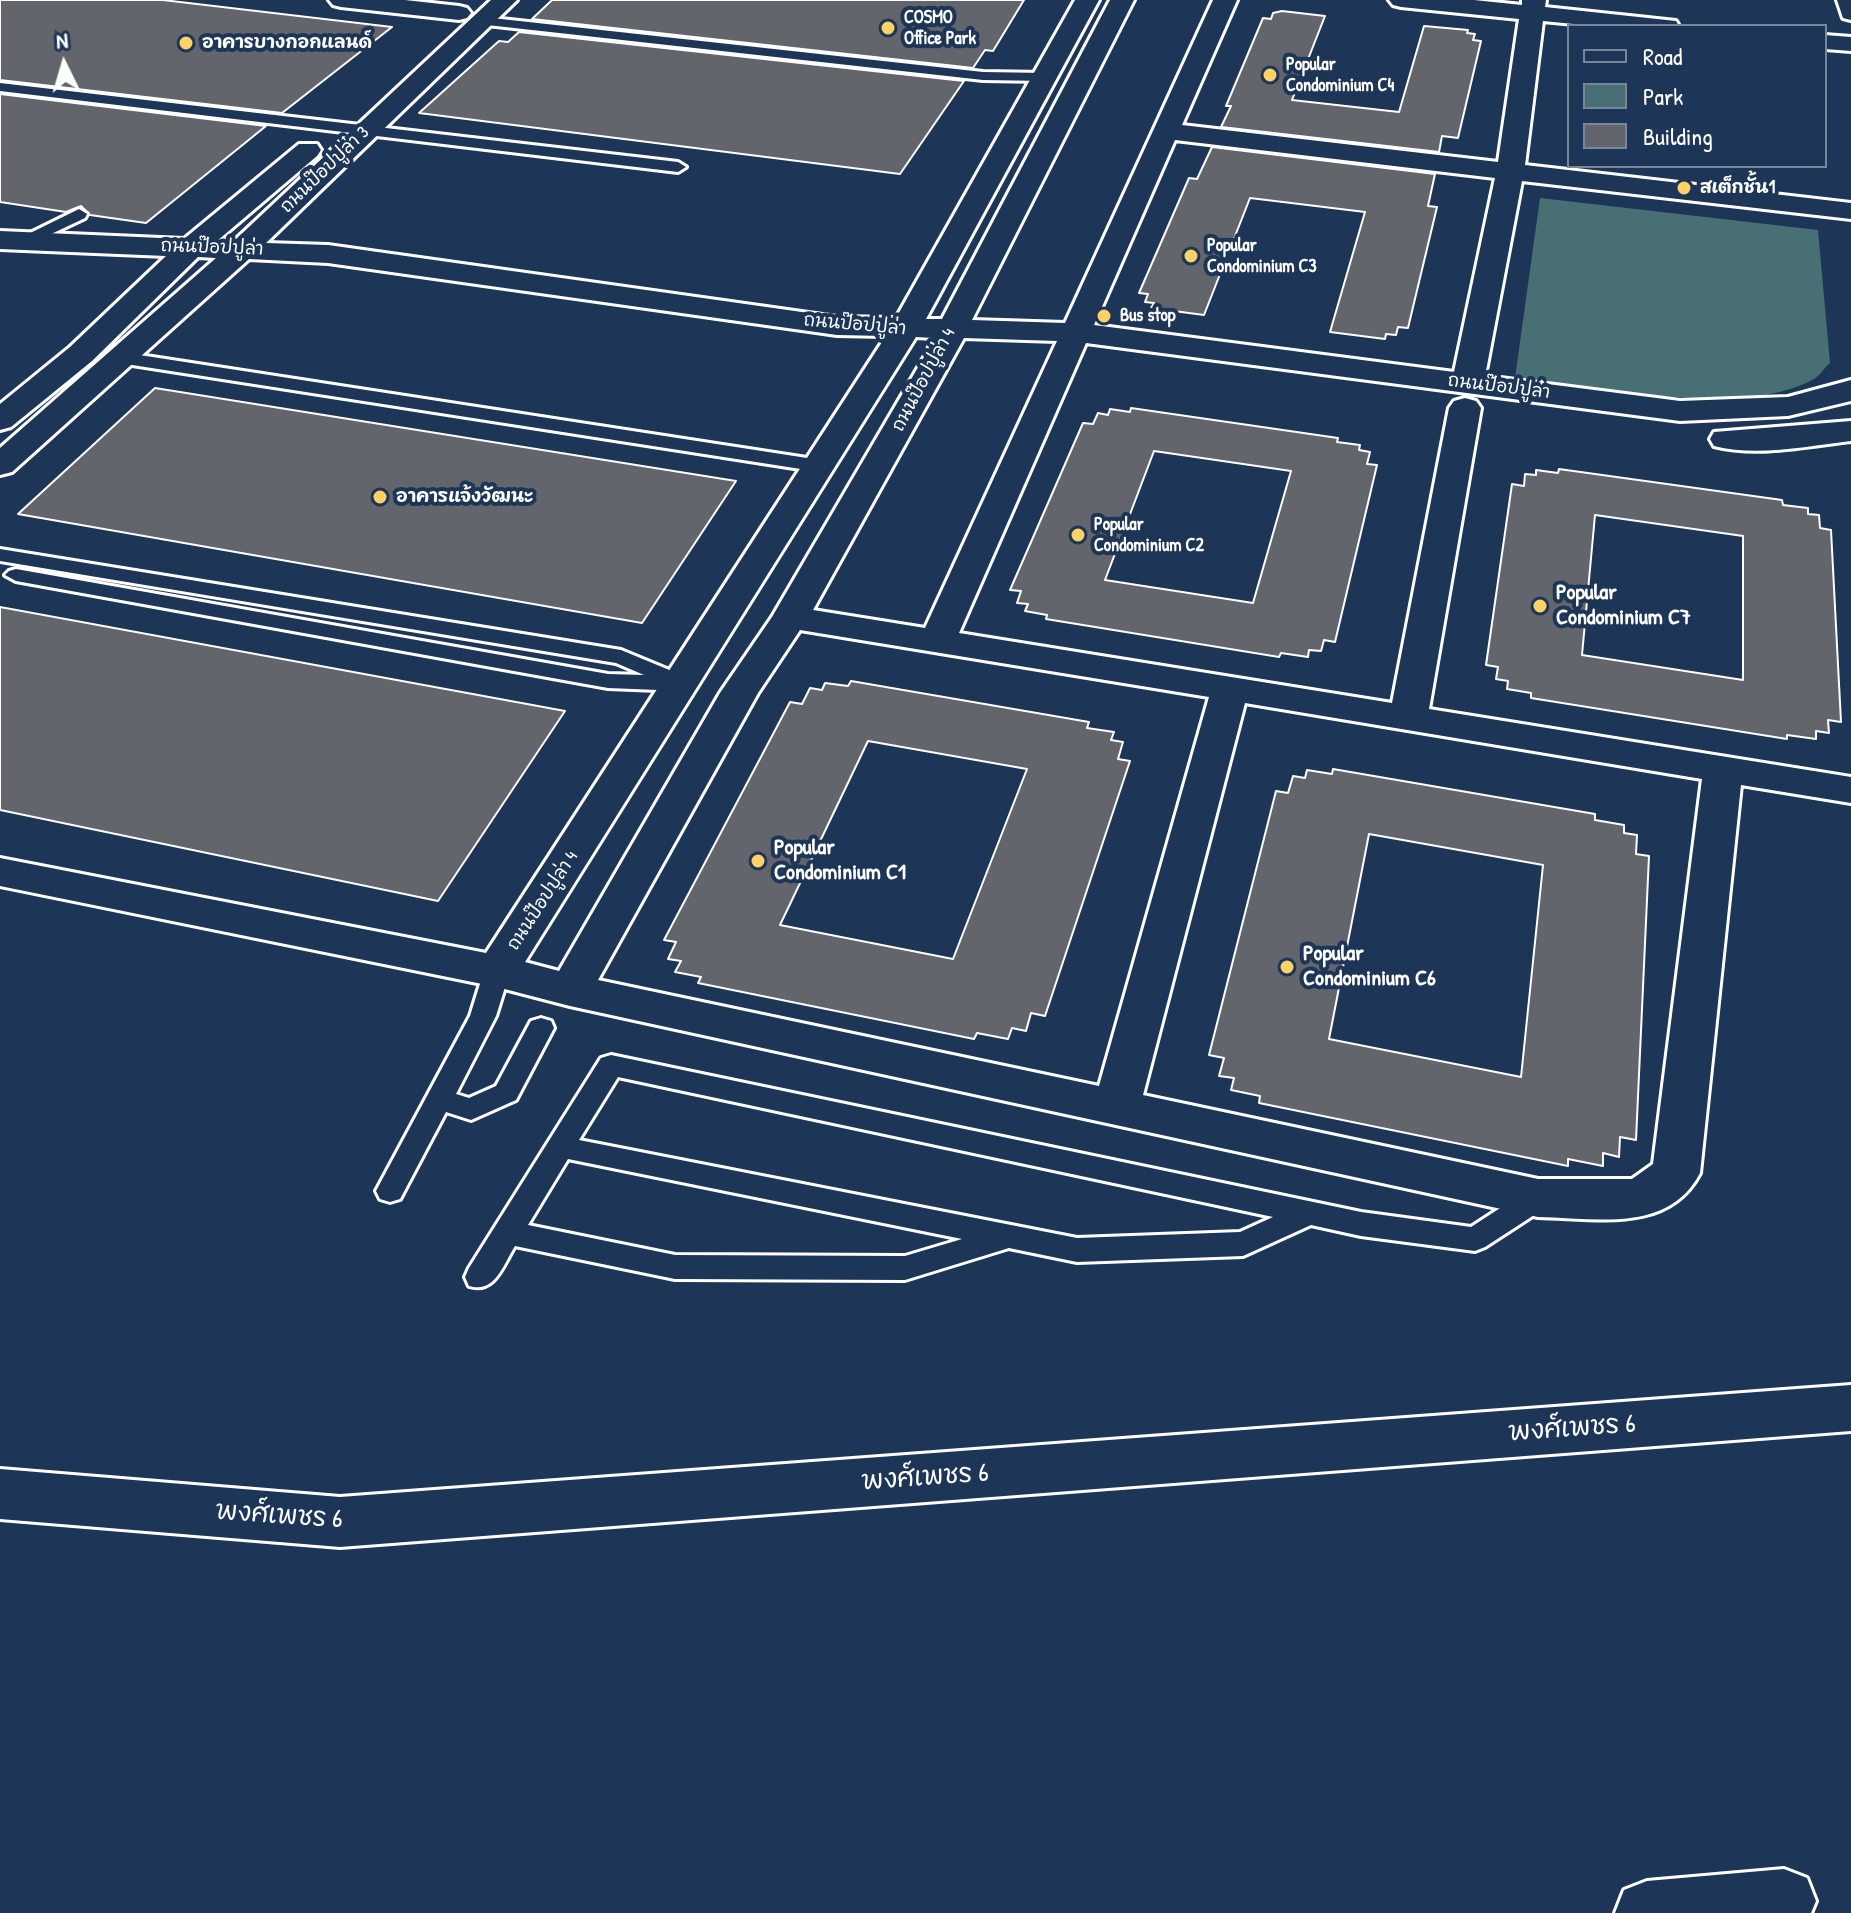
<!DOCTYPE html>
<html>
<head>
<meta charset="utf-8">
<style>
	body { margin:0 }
	#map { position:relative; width:1851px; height:1913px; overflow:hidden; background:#1d3557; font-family:"Patrick Hand",sans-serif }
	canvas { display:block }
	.legend { position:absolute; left:1567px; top:24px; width:260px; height:144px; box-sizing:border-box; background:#1d3557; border:2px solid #77869a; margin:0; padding:10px 14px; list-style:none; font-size:24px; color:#fff }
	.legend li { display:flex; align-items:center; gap:16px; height:40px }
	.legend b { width:40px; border:2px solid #77869a }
	.north { position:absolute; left:24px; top:24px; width:80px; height:80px; -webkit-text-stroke:6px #1d3557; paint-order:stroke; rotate:355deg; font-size:22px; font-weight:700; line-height:32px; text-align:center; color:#fff }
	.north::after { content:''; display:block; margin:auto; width:28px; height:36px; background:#fff; clip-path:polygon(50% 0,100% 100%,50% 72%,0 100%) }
</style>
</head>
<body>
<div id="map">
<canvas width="1851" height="1913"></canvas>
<ul class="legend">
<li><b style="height:10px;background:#1d3557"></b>Road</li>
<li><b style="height:22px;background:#487074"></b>Park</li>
<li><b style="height:22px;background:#63656d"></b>Building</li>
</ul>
<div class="north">N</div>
</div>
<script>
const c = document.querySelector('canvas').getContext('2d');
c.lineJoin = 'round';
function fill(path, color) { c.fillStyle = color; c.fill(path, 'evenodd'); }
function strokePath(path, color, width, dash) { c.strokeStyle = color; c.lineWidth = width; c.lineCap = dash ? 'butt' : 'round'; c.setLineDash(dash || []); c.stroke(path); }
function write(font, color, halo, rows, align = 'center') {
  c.font = font + ' "Patrick Hand","Playpen Sans Thai",sans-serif'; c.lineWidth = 8; c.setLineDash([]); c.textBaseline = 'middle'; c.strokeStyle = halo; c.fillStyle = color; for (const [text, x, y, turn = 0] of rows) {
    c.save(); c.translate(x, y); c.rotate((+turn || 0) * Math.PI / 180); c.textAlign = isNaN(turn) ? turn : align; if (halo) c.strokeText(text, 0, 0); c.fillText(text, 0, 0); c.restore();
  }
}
const green = new Path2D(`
	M 1540,198 L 1818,230 L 1830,363 C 1824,368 1819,377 1812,380 C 1742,418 1593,387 1515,378 Z`);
const building = new Path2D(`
	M 0,0 L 163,0 L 392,27 L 282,113 L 0,80 Z
	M 552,0 L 1024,0 L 993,51 L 985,50 L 973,68 L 532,19 Z
	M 1282,11 L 1325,16 L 1292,100 L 1399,112 L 1424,26 L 1468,30 L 1467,33 L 1475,34 L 1473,40 L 1481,41 L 1458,138 L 1442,136 L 1439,152 L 1221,127 L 1231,106 L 1226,106 L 1263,18 L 1271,19 L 1273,13 Z
	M 519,32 L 964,81 L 900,174 L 419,113 L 499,41 L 508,42 Z
	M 0,94 L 266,126 L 146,223 L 90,215 L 81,206 L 66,212 L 0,202 Z
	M 1212,147 L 1435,174 L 1428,206 L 1437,207 L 1408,328 L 1398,327 L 1396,335 L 1386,334 L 1385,339 L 1330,332 L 1365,212 L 1250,198 L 1204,315 L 1151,308 L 1154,303 L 1145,302 L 1148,294 L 1139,293 L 1189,178 L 1197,179 Z
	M 155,388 L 736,481 L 642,623 L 18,514 Z
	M 1131,408 L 1338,438 L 1337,442 L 1360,445 L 1359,450 L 1370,452 L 1367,464 L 1377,465 L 1335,642 L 1324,640 L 1321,651 L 1309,650 L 1308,657 L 1281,653 L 1279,657 L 1046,619 L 1047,615 L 1025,611 L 1028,604 L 1017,603 L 1021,591 L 1010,590 L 1083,423 L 1093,424 L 1098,413 L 1108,415 L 1110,409 L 1130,412 ZM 1154,451 L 1291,471 L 1253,603 L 1105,580 Z
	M 1559,469 L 1782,500 L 1783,505 L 1808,508 L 1808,514 L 1819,515 L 1820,528 L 1831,530 L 1841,722 L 1828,720 L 1829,733 L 1816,731 L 1816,739 L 1787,735 L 1787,739 L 1531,698 L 1531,693 L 1507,689 L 1508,681 L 1496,679 L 1498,667 L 1486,665 L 1512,484 L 1524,486 L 1525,474 L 1536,475 L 1536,470 L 1558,473 ZM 1595,515 L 1743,536 L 1743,680 L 1582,655 Z
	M 0,607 L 565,711 L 438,901 L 0,810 Z
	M 851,681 L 1089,722 L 1087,728 L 1114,732 L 1111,740 L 1123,742 L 1118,759 L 1130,761 L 1045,1016 L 1031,1013 L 1026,1031 L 1012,1028 L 1008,1039 L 977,1033 L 974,1039 L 698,983 L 701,977 L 675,972 L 681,961 L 668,959 L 676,942 L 664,940 L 790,702 L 802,704 L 810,688 L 822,690 L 825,683 L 848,686 ZM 868,741 L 1027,769 L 953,959 L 780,925 Z
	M 1333,769 L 1595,814 L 1595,820 L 1624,825 L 1624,833 L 1637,835 L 1636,854 L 1649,856 L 1636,1140 L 1620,1137 L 1619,1157 L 1603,1153 L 1603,1166 L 1568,1159 L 1568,1166 L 1259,1103 L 1260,1096 L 1231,1090 L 1234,1078 L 1219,1076 L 1224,1058 L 1209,1055 L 1276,791 L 1288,793 L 1293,776 L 1305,778 L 1307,770 L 1332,774 ZM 1369,834 L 1543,865 L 1521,1077 L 1329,1039 Z`);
const lane = new Path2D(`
	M 483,17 L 983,72 L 1045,73 L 1052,77 L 1045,81 L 983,80 L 478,24 L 478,18 Z
	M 0,83 L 678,162 L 686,167 L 678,172 L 0,91 Z
	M 79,209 L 87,214 L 85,218 L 28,245 L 22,246 L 14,241 Z
	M 120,352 L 820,460 L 830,466 L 820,472 L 113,362 L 111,358 L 113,354 Z
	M 0,549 L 621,650 L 691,679 L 694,684 L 691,689 L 683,691 L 608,688 L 16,581 L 5,575 L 9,571 L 16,569 L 608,674 L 644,675 L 616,663 L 0,561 Z
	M 497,962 L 506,964 L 510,971 L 496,1016 L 456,1094 L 469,1098 L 496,1086 L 531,1021 L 541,1018 L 551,1021 L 554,1028 L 516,1100 L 471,1120 L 446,1112 L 400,1199 L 390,1202 L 380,1199 L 376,1191 L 470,1016 L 484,971 L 488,964 Z
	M 611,1055 L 1361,1212 L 1471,1227 L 1528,1190 L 1538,1187 L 1548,1190 L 1553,1198 L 1548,1206 L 1485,1247 L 1475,1251 L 1361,1236 L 1311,1225 L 1243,1256 L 1077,1262 L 1009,1248 L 905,1280 L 675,1279 L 515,1246 C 503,1265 495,1294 469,1286 L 465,1277 L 469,1268 L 601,1058 ZM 618,1077 L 1273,1217 L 1240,1232 L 1077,1238 L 579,1140 ZM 568,1159 L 962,1239 L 905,1256 L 675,1255 L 528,1225 Z`);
const street = new Path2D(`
	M 329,0 L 405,0 L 459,6 L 467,8 L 471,13 L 467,18 L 459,20 L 341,7 L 333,5 Z
	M 491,0 L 517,0 L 266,243 L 328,245 L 837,317 L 896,318 L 1075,0 L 1099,0 L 926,319 L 942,319 L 1110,0 L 1134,0 L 972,320 L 1065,323 L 1213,0 L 1237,0 L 1182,125 L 1498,162 L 1519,19 L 1401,7 L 1393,5 L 1389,0 L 1474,0 L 1522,5 L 1522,0 L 1546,0 L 1545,7 L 1676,21 L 1679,26 L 1594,26 L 1543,21 L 1525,165 L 1851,203 L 1851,219 L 1522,181 L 1485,376 L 1680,401 L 1788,397 L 1851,380 L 1851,401 L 1788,416 L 1680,421 L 1086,343 L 959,633 L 1392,703 L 1449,408 L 1454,401 L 1465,398 L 1476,401 L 1481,408 L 1429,709 L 1851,777 L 1851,803 L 1741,785 L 1700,1173 C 1668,1234 1596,1218 1538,1217 L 570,1006 L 497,987 L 0,886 L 0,858 L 486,953 L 886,336 L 837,335 L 328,263 L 249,259 L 12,472 L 0,475 L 0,448 L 216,258 L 198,257 L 92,361 L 11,427 L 0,430 L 0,404 L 70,347 L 166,256 L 0,249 L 0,231 L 184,239 L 299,144 L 317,144 L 321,150 L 317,156 L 217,241 L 234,241 ZM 1175,140 L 1495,178 L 1454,372 L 1094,325 ZM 916,337 L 933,338 L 927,352 L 772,617 L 720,693 L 559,971 L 525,962 ZM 964,338 L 1057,341 L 925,628 L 813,610 ZM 800,630 L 1209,697 L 1099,1086 L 598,980 L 758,693 ZM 1245,703 L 1702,779 L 1653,1164 L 1632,1179 L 1538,1179 L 1143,1095 Z
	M 1837,0 L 1851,0 L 1851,20 L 1843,18 Z
	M 1825,35 L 1851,37 L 1851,51 L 1825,49 Z
	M 1851,421 L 1851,441 C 1808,446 1757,457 1714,446 L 1710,439 L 1714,432 Z
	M 1851,1385 L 1851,1431 L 340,1547 L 0,1519 L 0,1469 L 340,1497 Z
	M 1784,1869 L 1807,1878 L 1816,1901 L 1811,1913 L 1615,1913 L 1624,1890 L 1647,1881 Z`);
const markers = [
	[888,28,8,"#ffd166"],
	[186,43,8,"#ffd166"],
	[1270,75,8,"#ffd166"],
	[1684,188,8,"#ffd166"],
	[1191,256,8,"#ffd166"],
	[1104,316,8,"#ffd166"],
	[380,497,8,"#ffd166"],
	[1078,535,8,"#ffd166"],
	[1540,606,8,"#ffd166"],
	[758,861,8,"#ffd166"],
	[1287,967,8,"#ffd166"]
];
const farPoinames = [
	["COSMO",904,18],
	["Office Park",904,39],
	["อาคารบางกอกแลนด์",202,43],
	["Popular",1286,65],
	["Condominium C4",1286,86],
	["สเต็กชั้น1",1700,188],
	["Popular",1207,246],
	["Condominium C3",1207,267],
	["Bus stop",1120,316],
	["อาคารแจ้งวัฒนะ",396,497],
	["Popular",1094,525],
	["Condominium C2",1094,546]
];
const farStreetnames = [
	["ถนนป๊อปปูล่า 3",325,170,-44],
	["ถนนป๊อปปูล่า",212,248,2],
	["ถนนป๊อปปูล่า",855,325,5],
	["ถนนป๊อปปูล่า 4",924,380,-62],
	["ถนนป๊อปปูล่า",1499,387,7],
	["ถนนป๊อปปูล่า 4",543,901,-57]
];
const poiNames = [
	["Popular",1556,593],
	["Condominium C7",1556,618],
	["Popular",774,848],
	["Condominium C1",774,873],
	["Popular",1303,954],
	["Condominium C6",1303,979]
];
const nearStreetnames = [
	["พงศ์เพชร 6",1572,1429,-4],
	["พงศ์เพชร 6",925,1478,-4],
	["พงศ์เพชร 6",279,1516,4]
];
fill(green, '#487074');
fill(building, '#63656d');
strokePath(building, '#fff', 2);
strokePath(lane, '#fff', 6);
strokePath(street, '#fff', 6);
fill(lane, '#1d3557');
fill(street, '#1d3557');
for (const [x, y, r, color] of markers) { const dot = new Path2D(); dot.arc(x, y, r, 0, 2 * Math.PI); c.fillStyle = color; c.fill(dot); strokePath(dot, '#1d3557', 3); }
write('bold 18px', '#fff', '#1d3557', farPoinames, 'left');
write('18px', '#fff', '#1d3557', farStreetnames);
write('bold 22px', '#fff', '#1d3557', poiNames, 'left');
write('26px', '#fff', '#1d3557', nearStreetnames);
</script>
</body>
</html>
